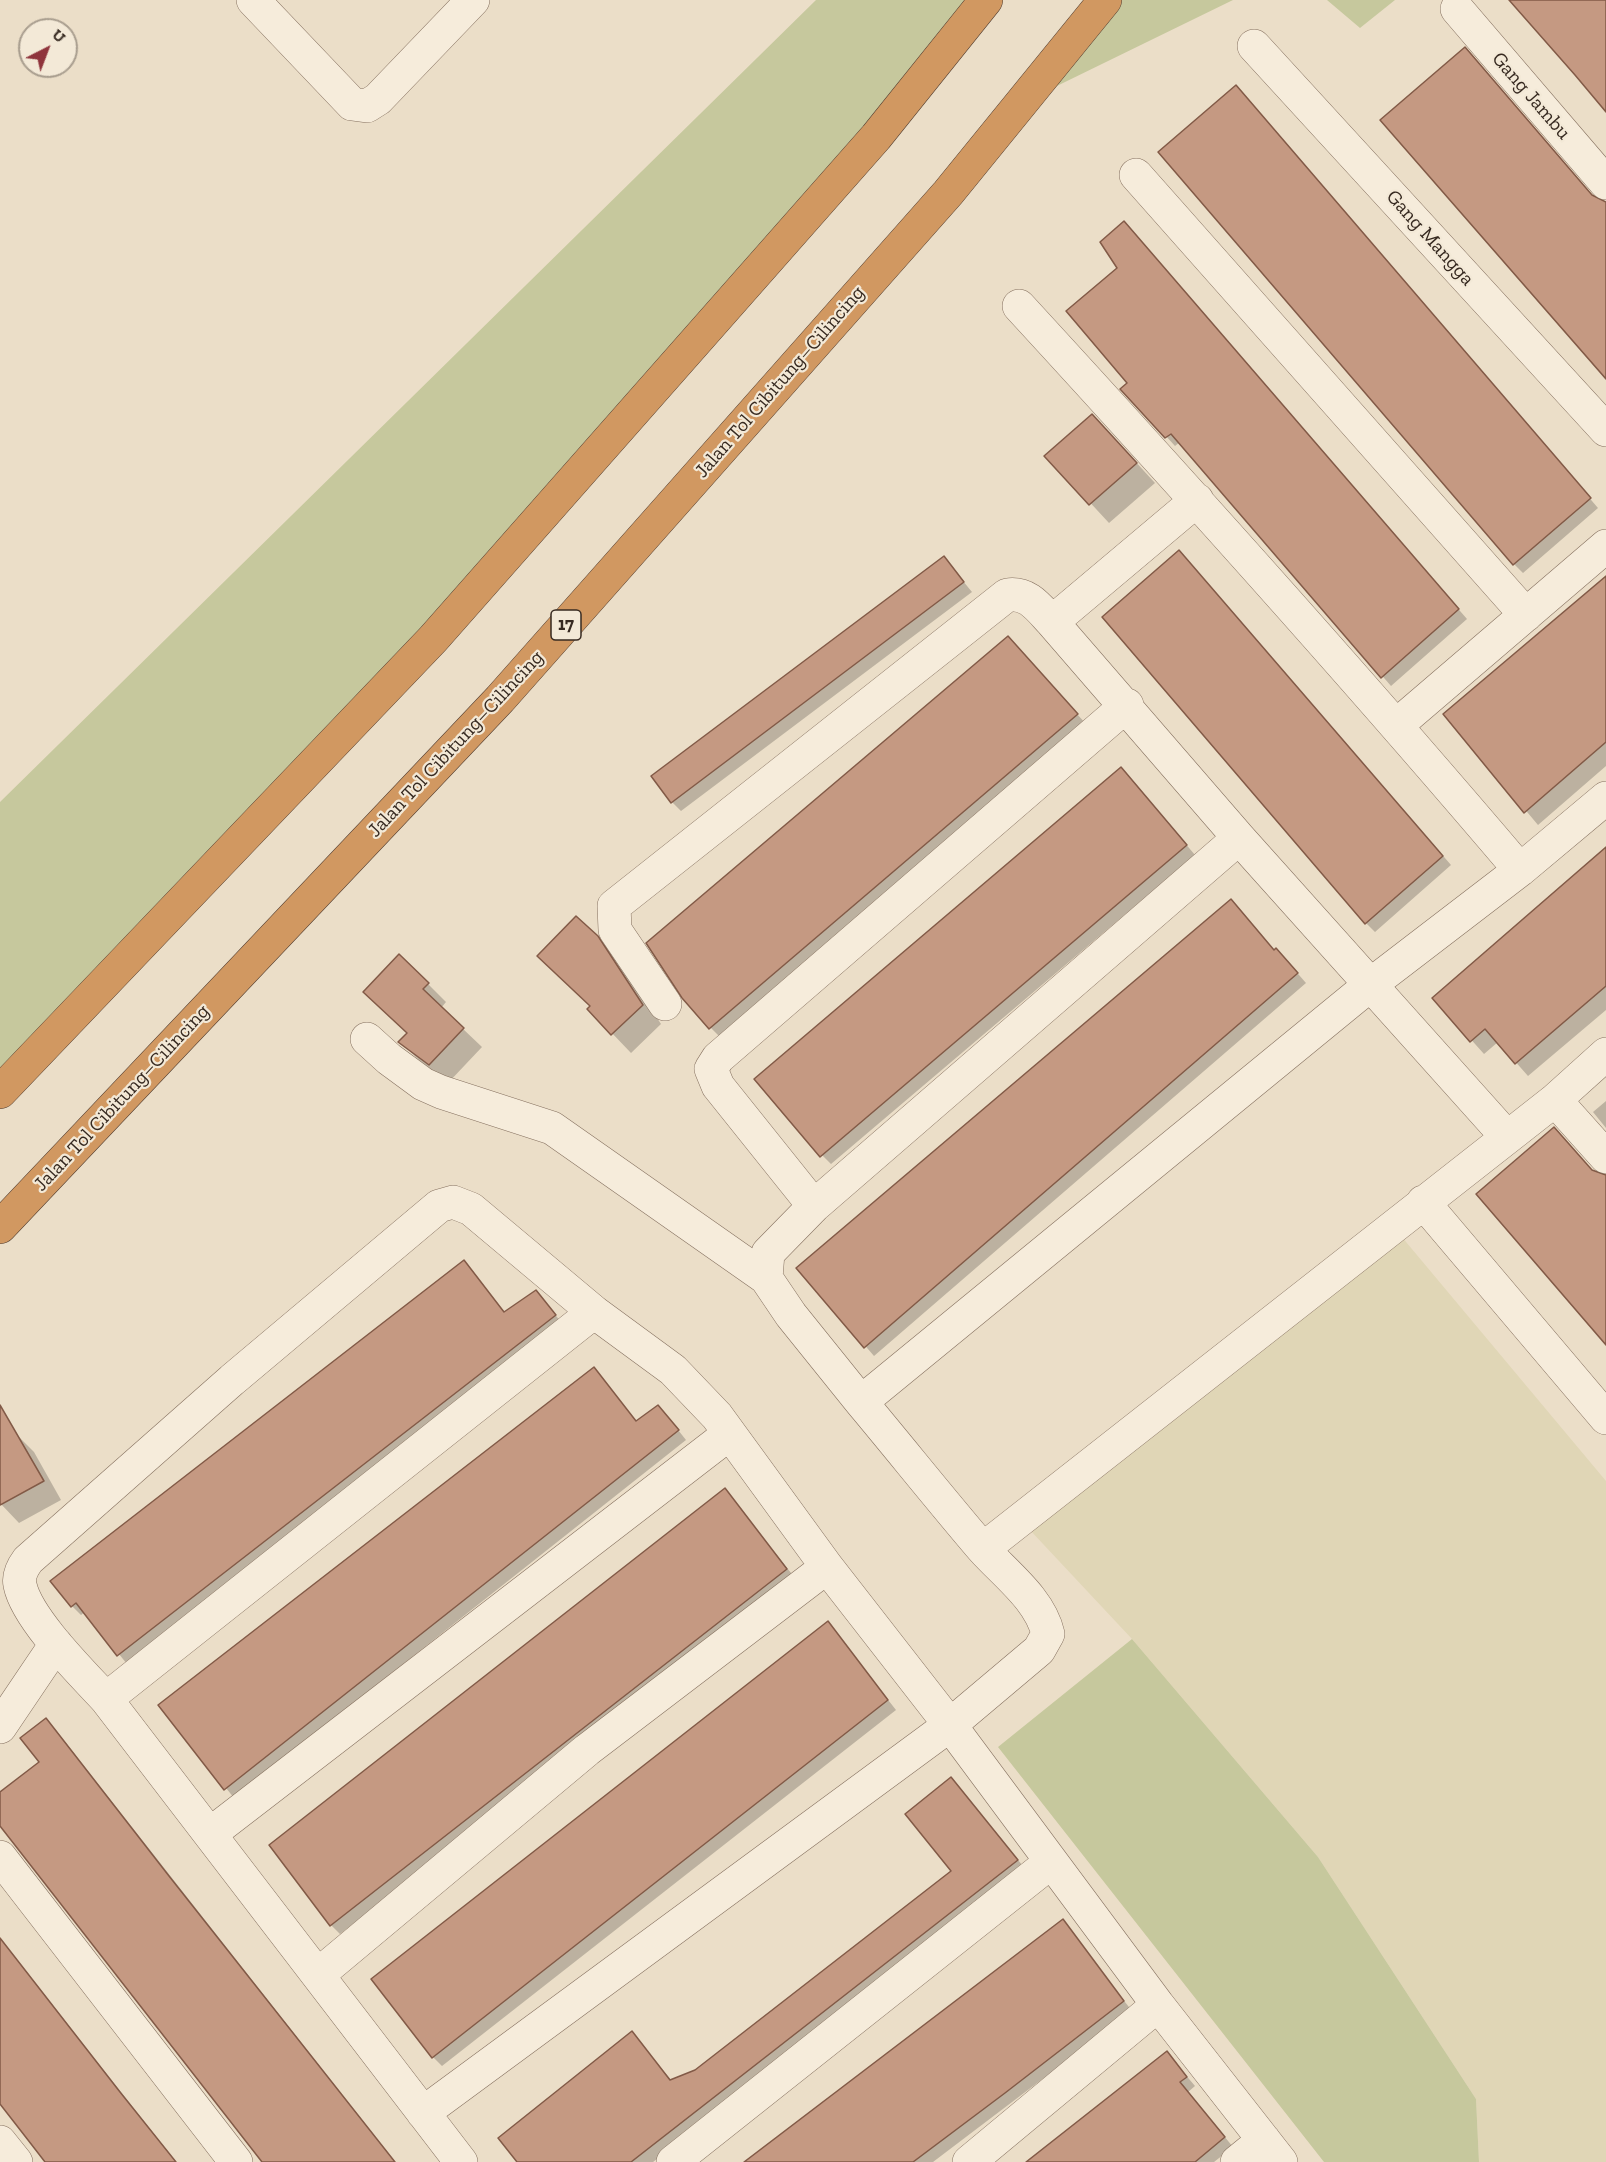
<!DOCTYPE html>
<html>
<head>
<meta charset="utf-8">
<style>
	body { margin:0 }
	#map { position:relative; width:1606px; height:2162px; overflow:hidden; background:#ebdec8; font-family:"Zilla Slab",serif }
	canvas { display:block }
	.north { position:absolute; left:18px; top:18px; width:60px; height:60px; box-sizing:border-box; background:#f3e9d7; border:2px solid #a89d8e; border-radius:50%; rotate:42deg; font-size:16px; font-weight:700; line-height:24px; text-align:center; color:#372a21 }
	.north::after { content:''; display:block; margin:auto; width:21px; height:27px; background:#8f343c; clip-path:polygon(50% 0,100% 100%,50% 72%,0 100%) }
</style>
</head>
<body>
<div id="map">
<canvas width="1606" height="2162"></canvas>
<div class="north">U</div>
</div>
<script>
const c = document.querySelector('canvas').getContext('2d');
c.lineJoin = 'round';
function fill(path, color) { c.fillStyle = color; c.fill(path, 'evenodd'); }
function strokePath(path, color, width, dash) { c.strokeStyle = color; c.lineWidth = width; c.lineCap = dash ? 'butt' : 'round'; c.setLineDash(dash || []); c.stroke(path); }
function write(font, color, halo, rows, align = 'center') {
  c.font = font + ' "Zilla Slab",serif'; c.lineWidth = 4.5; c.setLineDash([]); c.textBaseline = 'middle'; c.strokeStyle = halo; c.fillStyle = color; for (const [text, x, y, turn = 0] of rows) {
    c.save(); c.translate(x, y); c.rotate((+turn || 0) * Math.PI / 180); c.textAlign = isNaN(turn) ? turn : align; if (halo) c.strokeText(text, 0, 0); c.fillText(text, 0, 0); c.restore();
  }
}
const farmland = new Path2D(`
	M 1391,1224 L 1606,1481 L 1606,2162 L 1479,2162 L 1476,2099 L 1318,1857 L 1132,1639 L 1029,1529 Z`);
const green = new Path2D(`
	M 816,0 L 986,0 L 876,137 L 0,1092 L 0,802 Z
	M 1105,0 L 1233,0 L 1020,104 Z
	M 1327,0 L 1395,0 L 1360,28 Z
	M 1132,1639 L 1318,1857 L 1476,2099 L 1479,2162 L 1324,2162 L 998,1747 Z`);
const shadow = new Path2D(`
	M 1465,49 L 1595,199 L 1606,204 L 1606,378 Z
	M 1245,96 L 1598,508 L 1523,573 L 1514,564 Z
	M 1124,223 L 1467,619 L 1391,686 L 1180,442 L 1175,446 L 1123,389 L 1130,383 Z
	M 1111,435 L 1155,483 L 1109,523 L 1047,456 Z
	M 944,558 L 972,592 L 681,811 L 672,802 Z
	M 1188,561 L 1451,865 L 1375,932 L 1366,923 Z
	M 1606,578 L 1606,766 L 1538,825 L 1445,714 Z
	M 1017,647 L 1086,724 L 719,1036 L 710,1027 Z
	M 1130,778 L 1195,855 L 831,1164 L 822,1155 Z
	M 1606,849 L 1606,1010 L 1528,1076 L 1498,1042 L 1484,1054 L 1434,998 Z
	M 597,937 L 617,957 L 661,1024 L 631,1053 L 589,1009 L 592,1006 Z
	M 1275,952 L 1285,959 L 1306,983 L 874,1356 L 798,1268 Z
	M 428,984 L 446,1002 L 441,1008 L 482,1047 L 448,1083 L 419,1060 L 400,1042 L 408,1033 L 366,992 Z
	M 1606,1101 L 1606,1128 L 1593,1112 Z
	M 464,1262 L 505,1313 L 535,1292 L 564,1325 L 127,1664 L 85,1612 L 81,1615 L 72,1606 Z
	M 594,1369 L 637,1422 L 667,1416 L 686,1440 L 234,1798 L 160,1705 Z
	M 15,1433 L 34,1452 L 61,1500 L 19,1523 L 0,1503 L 0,1442 Z
	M 725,1490 L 795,1578 L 340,1934 L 331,1925 Z
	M 828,1623 L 896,1710 L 442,2066 L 433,2057 Z
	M 46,1720 L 55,1729 L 395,2162 L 265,2162 L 0,1823 L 0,1794 L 41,1762 Z
	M 960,1789 L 1027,1871 L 653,2162 L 519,2162 L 632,2033 L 672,2081 L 696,2072 L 953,1871 Z
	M 1062,1921 L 1132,2011 L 933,2162 L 746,2162 Z
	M 0,1938 L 176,2162 L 47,2162 L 0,2102 Z
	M 1167,2053 L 1195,2086 L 1188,2092 L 1233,2147 L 1214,2162 L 1029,2162 Z`);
const building = new Path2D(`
	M 1509,0 L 1606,0 L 1606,112 L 1575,75 Z
	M 1465,47 L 1592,195 L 1606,202 L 1606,379 L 1380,120 Z
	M 1236,85 L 1591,498 L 1513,565 L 1158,152 Z
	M 1124,221 L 1459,609 L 1381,678 L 1171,434 L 1165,438 L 1120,389 L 1127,383 L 1066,311 L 1117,268 L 1100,242 Z
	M 1092,414 L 1137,463 L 1089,505 L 1044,456 Z
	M 1179,550 L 1443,856 L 1365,924 L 1102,617 Z
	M 944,556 L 964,582 L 671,803 L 651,776 Z
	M 1606,576 L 1606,742 L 1524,813 L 1443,714 Z
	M 1008,636 L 1078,714 L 709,1029 L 682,998 L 646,943 Z
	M 1121,767 L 1187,845 L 820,1157 L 754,1079 Z
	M 1606,847 L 1606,986 L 1515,1064 L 1485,1029 L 1470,1042 L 1432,998 Z
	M 1231,899 L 1274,950 L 1276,948 L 1298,973 L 864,1348 L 796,1268 Z
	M 576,916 L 598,936 L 643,1005 L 611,1035 L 587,1009 L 590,1006 L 537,956 Z
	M 399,954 L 429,983 L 423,989 L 464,1028 L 429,1065 L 398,1042 L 407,1033 L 363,992 Z
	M 1554,1127 L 1592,1170 L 1606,1175 L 1606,1345 L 1476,1194 Z
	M 464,1260 L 504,1312 L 536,1290 L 556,1315 L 117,1656 L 76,1603 L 71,1607 L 50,1581 Z
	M 594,1367 L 636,1421 L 658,1405 L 679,1430 L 224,1790 L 158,1705 Z
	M 0,1405 L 44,1481 L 0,1505 Z
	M 725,1488 L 787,1569 L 330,1926 L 269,1845 Z
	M 828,1621 L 888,1700 L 432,2058 L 371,1979 Z
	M 46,1718 L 169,1876 L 395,2162 L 262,2162 L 0,1826 L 0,1792 L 39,1762 L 20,1738 Z
	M 951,1777 L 1018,1860 L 631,2162 L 517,2162 L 498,2138 L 632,2031 L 670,2080 L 695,2070 L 951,1871 L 905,1814 Z
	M 1063,1919 L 1124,2001 L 1005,2093 L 913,2162 L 744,2162 Z
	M 0,1938 L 120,2092 L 176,2162 L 45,2162 L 28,2140 L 0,2104 Z
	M 1167,2051 L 1187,2077 L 1180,2082 L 1225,2137 L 1195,2162 L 1026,2162 Z`);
const minor = new Path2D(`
	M 253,0 L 352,104 L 367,106 L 378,99 L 473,0
	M 1457,9 L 1606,183
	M 1254,46 L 1606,430
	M 1136,175 L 1526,615
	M 1019,306 C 1189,491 1357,678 1520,870
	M 1052,622 L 1197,500
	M 1397,725 L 1606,546
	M 665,1004 L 615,930 L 614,906 L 1007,595 C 1028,592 1038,607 1052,622 L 1239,838 L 1507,1137
	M 367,1039 L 389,1059 L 423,1084 L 441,1092 L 552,1128 L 766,1278
	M 1555,1100 L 1606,1157
	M 1423,1202 L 1606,1418
	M 814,1206 L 718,1086 L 711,1069 L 718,1058 L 1127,705
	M 861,1402 L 791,1315 L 766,1278 L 768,1253 L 814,1206 L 1239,838
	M 983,1549 L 1555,1100 L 1606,1054
	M 106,1699 L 594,1312
	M 0,1727 L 56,1644
	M 210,1834 L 729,1434
	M 0,1857 L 236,2162
	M 319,1974 L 587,1750 L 827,1567
	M 423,2113 L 950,1725 L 1039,1650 L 1048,1634 C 1040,1599 1005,1574 982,1548 C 941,1500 902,1451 861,1402 L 1370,985 L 1520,870 L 1606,798
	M 0,2142 L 16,2162
	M 461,2162 L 106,1699 C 82,1673 27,1619 20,1585 C 18,1576 22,1568 28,1560 L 232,1380 L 439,1206 L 453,1202 L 471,1209 L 594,1312 L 673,1370 L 717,1416 L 827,1567 L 950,1725 L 1158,2005 L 1281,2162
	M 673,2162 L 1051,1862
	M 969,2162 L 1158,2005
	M 1237,2162 L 1264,2140`);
const motorway = new Path2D(`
	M 0,1092 L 433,639 L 876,137 L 986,0
	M 0,1227 L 500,699 L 948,193 L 1105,0`);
const shields = [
	[566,625,30]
];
const shieldNames = [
	["17",566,625]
];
const streetNames = [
	["Gang Jambu",1531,96,49],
	["Gang Mangga",1430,238,48],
	["Jalan Tol Cibitung–Cilincing",780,382,-49],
	["Jalan Tol Cibitung–Cilincing",456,744,-47],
	["Jalan Tol Cibitung–Cilincing",122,1098,-47]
];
fill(farmland, '#e0d6b6');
fill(green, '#c6c89d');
fill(shadow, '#0003');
fill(building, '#c59982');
strokePath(building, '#825a47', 1.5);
strokePath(minor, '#85705f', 34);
strokePath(motorway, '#533f32', 34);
strokePath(minor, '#f6ecdb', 33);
strokePath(motorway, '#d19861', 33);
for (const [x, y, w] of shields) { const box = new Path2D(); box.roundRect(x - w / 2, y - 15, w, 30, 4.5); c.fillStyle = '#f3e9d7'; c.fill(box); strokePath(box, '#372a21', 1.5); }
write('bold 18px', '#372a21', null, shieldNames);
write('20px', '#372a21', '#f3e9d7', streetNames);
</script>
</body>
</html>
